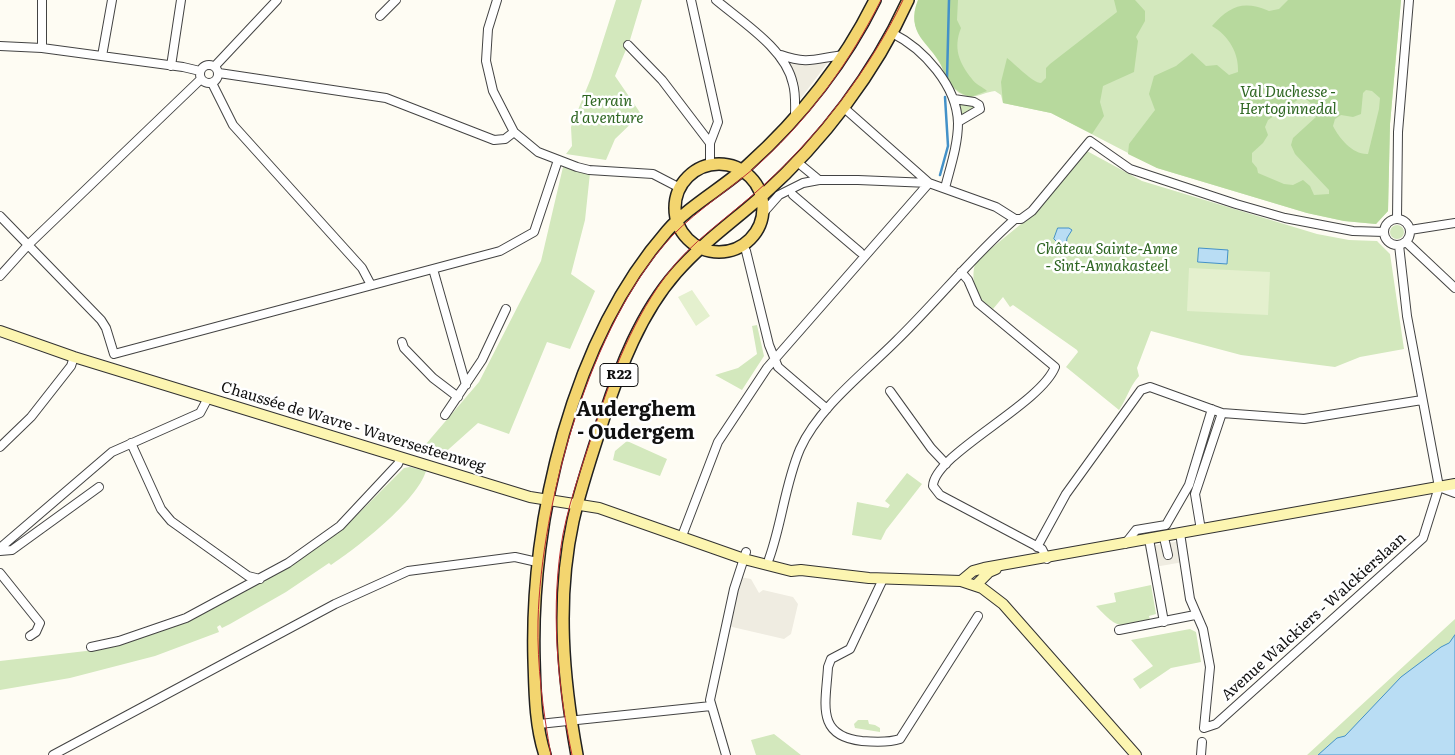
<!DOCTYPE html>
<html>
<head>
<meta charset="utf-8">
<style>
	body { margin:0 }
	canvas { display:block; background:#fefcf3 }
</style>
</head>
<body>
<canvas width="1455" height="755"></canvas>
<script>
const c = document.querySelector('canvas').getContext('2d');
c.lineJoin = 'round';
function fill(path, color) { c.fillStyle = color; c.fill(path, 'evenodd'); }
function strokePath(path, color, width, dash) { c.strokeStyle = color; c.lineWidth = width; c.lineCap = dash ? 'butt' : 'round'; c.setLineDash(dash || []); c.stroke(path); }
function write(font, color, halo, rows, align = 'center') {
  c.font = font + ' Literata,serif'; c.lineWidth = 5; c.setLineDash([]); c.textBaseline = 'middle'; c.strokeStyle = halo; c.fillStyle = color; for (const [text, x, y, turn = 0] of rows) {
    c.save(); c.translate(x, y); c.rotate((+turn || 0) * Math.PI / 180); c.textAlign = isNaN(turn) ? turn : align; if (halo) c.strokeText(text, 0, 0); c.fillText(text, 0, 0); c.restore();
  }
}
const green = new Path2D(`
	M 616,0 L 642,0 L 630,40 L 615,76 L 641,114 L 615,139 L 606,160 L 566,154 L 572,146 L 571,127 L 591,78 Z
	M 918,0 L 1401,0 L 1390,124 L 1388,211 L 1376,224 L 1344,221 L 1307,213 L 1157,168 L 1051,113 L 1003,103 L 1001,95 L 995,91 C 984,92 975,100 963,95 C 950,89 946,76 941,65 C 929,41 905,32 918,0 Z
	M 960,103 L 976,105 L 976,108 L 963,117 L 960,115 L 958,106 Z
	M 1087,151 L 1142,181 L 1317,234 L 1349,240 L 1377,241 L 1390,254 L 1404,349 L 1360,357 L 1335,367 L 1241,355 L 1151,331 L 1137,368 L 1139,376 C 1129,387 1127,399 1119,410 L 1066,367 L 1078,352 L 1077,350 L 1013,305 L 1010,307 L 1003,297 L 993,309 C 989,306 984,302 980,299 C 973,290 971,270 977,260 L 1037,211 Z
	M 563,167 L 590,173 L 585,220 L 571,274 L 595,291 L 570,349 L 547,342 L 509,434 L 478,423 L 440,457 L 420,451 L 479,382 L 541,261 Z
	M1390 232a7 7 0 1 1 14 0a7 7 0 1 1-14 0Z
	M 757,325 L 764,356 L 742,390 L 715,375 L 738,368 L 757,354 L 752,326 Z
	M 627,441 L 667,459 L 660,476 L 613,460 L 615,451 Z
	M 410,467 L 426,471 C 417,501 358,547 331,565 L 329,563 L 286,592 L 230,624 L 222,628 L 220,625 L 217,627 L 219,632 L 155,656 L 70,678 L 0,690 L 0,661 L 86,651 L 118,643 L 217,606 L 283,570 L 342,530 L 404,468 Z
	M 907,473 L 922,484 L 886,530 L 881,540 L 852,535 L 857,502 L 888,508 L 890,505 L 885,501 Z
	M 1151,585 L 1156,614 L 1149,616 L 1150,620 C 1118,627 1119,630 1096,606 L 1116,602 L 1114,593 Z
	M 1455,619 L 1455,755 L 1307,755 Z
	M 1190,629 L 1196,632 L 1201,662 L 1171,668 L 1140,689 L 1133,679 L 1153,666 L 1131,640 Z
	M 858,720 L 868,720 L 869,724 L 875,725 L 880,728 L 880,732 L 855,728 L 854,724 Z
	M 774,734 L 801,755 L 756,755 L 751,740 Z`);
const forest = new Path2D(`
	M 918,0 L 958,0 L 957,20 L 961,28 C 953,48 959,63 972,79 C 975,84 983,87 987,91 L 971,97 C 953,92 948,81 941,65 C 929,42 905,34 918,0 Z
	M 1114,0 L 1135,0 L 1145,11 L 1145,21 L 1136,37 L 1138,41 L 1134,72 L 1103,86 L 1100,102 L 1104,116 L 1092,134 L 1051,113 L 1003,103 L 1001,82 L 1007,58 C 1015,64 1033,83 1041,83 L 1046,78 L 1046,68 L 1050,64 L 1117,12 Z
	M 1288,0 L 1401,0 L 1390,124 L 1388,211 L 1376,224 L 1344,221 L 1307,213 L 1157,168 L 1128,154 L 1129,144 L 1155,110 L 1149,94 L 1154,76 L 1176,66 L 1192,53 L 1206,66 L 1217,65 L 1229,75 L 1238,72 C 1239,53 1229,36 1212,26 C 1230,6 1243,0 1269,11 L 1279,9 ZM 1366,90 L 1372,91 L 1380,98 L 1379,109 L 1368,154 C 1353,155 1339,138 1333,126 L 1335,119 L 1341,115 L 1353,117 L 1361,114 L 1363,93 ZM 1302,97 C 1310,100 1316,109 1316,117 L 1293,138 L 1291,145 L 1295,154 L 1329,190 L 1329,194 L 1314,195 L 1310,186 L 1303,180 L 1293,185 L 1284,184 L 1258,173 L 1257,168 L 1252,162 L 1252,153 L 1263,143 L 1268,135 L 1265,127 L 1268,120 Z`);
const pitch = new Path2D(`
	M 1189,268 L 1270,272 L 1268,315 L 1187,311 Z
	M 692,290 L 710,316 L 696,326 L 678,297 Z`);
const plaza = new Path2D(`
	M 787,60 L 812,65 L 829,61 L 798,102 L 796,80 Z
	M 1186,540 L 1189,561 L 1149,568 L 1145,547 Z
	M 740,577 L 751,579 L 759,593 L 763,590 L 793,597 L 798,604 L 791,634 L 784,639 L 728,626 L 729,621 L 731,622 L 734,610 L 732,609 L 740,584 L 738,583 Z`);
const water = new Path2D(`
	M 1058,228 L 1069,228 L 1072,230 L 1067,238 L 1066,246 L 1061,246 L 1054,239 Z
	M 1199,248 L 1228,250 L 1227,264 L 1198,262 Z
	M 1455,635 L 1455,755 L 1318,755 L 1337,738 L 1345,736 L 1401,677 L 1441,647 L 1449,643 Z`);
const stream = new Path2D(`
	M 947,79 L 949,0
	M 940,175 L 948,146 L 945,97`);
const street = new Path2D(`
	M 497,0 L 488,29 L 486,61 L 493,91 L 514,132 L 538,152 L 577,167 L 589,170 L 653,174 L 680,188
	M 691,0 L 718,122 L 710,143 L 710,165
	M 716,0 C 742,22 786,49 793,84 C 796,94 795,107 795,118
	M 380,16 L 396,0
	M 892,33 C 924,49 957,86 958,123 C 958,145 950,168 945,188
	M 628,45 L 662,80 L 710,143
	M 0,46 L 42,48 L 183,67 L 200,71
	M 42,48 L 42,0
	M 781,55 C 809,65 816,58 844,55
	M 102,56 L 112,0
	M200 74a9 9 0 1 1 18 0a9 9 0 1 1-18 0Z
	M 171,66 L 181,0
	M 215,66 L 277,0
	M 219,73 L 386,98 L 494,140 L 505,139 L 514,132
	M 212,83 L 233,125 L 362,268 L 371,285
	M 954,99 L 974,102 L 979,105 L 980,109 L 958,122
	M 843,107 L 929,183
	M 796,161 L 819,180
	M 793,195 L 860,252
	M 764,212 L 779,195 L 803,183 L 819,180 L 858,180 L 929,183 L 996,207 L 1015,219
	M 0,216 L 101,320 L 106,328 L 114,354
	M1384 232a13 13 0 1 1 26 0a13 13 0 1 1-26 0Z
	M 1397,219 L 1398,132 L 1409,0
	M 1410,230 L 1455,223
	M 1406,242 L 1455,288
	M 743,246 L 746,251 L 769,345 L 778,367 L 827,409
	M 433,269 L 466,385
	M 961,272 L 968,280 L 978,303 L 1055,367 C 1040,405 934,454 933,486 L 940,495 L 1042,549 L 1047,559
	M 0,276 L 28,245 L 201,79
	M 402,342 L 404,348 L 433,378 L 458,397
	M 114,354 L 500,251 L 534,232 L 558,160
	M 890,391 L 931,448 L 946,464
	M 445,415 L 482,360 L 506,309
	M 131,443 L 161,509 L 171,521 L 248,576 L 260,579
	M 0,447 L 31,417 L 71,366 L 74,357
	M 1439,487 L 1455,493
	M 1201,530 L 1195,494 L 1222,413
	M 1180,533 L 1190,599 L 1203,629 L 1210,667 L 1204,728 L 1216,724 L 1423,538 L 1439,487 L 1407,316 L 1399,245
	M 682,536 L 718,442 L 767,368 L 929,183
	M 1149,539 L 1164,622
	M 1165,542 L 1168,555
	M 1125,544 L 1136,530 L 1166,525 L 1189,485 L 1212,409
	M 1037,547 L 1066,494 L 1141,390 L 1150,387 L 1222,413 L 1304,419 L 1422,400
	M 0,548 L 112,452 L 200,413 L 208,398
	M 0,551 L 12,550 L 99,487
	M 769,559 C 782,523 785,484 800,449 C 819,407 864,373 896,341 C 937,301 972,257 1015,219 L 1021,219 L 1032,211 L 1090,141 L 1130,169 L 1236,204 L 1285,218 L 1353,231 L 1384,232
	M 0,573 L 40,623 L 36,632 L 30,636
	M 883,579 L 850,649 L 831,659 L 828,667 C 826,703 815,736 862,741 C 874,742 888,743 900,739 L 978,616
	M 1119,630 L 1195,615
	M 91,647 L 119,641 L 186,618 L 288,563 L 340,526 L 398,464 L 401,457
	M 539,724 L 711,706
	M 53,755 L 335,604 L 408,571 L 515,557 L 537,562
	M 726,755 L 710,700 L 734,589 L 746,552
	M 1201,755 L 1202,742`);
const secondary = new Path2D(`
	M 0,331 L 74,357 L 530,497 L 599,508 L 744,559 L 791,571 L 801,570 L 869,578 L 961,581 L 982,588 L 1003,604 L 1136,755
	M 961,581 L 973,571 L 984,568 L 1455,484
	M 976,585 L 989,572 L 996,569`);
const primary = new Path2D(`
	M675 208a44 44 0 1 1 88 0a44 44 0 1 1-88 0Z
	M 545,755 C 535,725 535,691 534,660 C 530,519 572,340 667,231 C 690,205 723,188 748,165 C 800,118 844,63 875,0
	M 577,755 C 563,678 556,599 573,521 C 581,486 593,451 604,417 C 620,367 641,313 676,273 C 702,243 734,221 763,195 C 823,141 875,73 908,0`);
const tram = new Path2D(`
	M 551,755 C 543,711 537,666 538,621 C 541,503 590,324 672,236 C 699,208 734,187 762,161 C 812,115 851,60 881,0
	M 572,755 C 557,684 550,606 563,534 C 571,494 586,455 598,417 C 616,363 639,306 677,262 C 703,233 736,211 765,184 C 821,132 870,69 903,0`);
const shields = [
	[619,375,38]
];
const shieldNames = [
	["R22",619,375]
];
const parkNames = [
	["Val Duchesse -",1288,93],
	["Hertoginnedal",1288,110],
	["Terrain",607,102],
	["d'aventure",607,119],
	["Château Sainte-Anne",1107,250],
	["- Sint-Annakasteel",1107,267]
];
const streetNames = [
	["Chaussée de Wavre - Waversesteenweg",353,427,17],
	["Avenue Walckiers - Walckierslaan",1314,617,-42]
];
const districtNames = [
	["Auderghem",636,410],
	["- Oudergem",636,433]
];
fill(green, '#d3e8bd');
fill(forest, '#b7d99d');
fill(pitch, '#e4f0ce');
fill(plaza, '#efece1');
fill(water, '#b9ddf4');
strokePath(water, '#4391c8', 1);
strokePath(stream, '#4391c8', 2.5);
strokePath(street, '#434343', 10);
strokePath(secondary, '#323232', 12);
strokePath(primary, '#212121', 14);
strokePath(street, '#fff', 8);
strokePath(secondary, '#fcf5b1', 10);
strokePath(primary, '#f3d56f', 11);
strokePath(tram, '#bb2c30', 1);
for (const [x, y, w] of shields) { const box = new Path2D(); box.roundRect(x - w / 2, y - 11.5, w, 23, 4); c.fillStyle = '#fff'; c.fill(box); strokePath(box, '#101010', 1); }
write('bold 14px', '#101010', null, shieldNames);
write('italic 15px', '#2e6622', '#fff', parkNames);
write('15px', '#101010', '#fff', streetNames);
write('bold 20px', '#101010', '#fff', districtNames);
</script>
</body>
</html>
